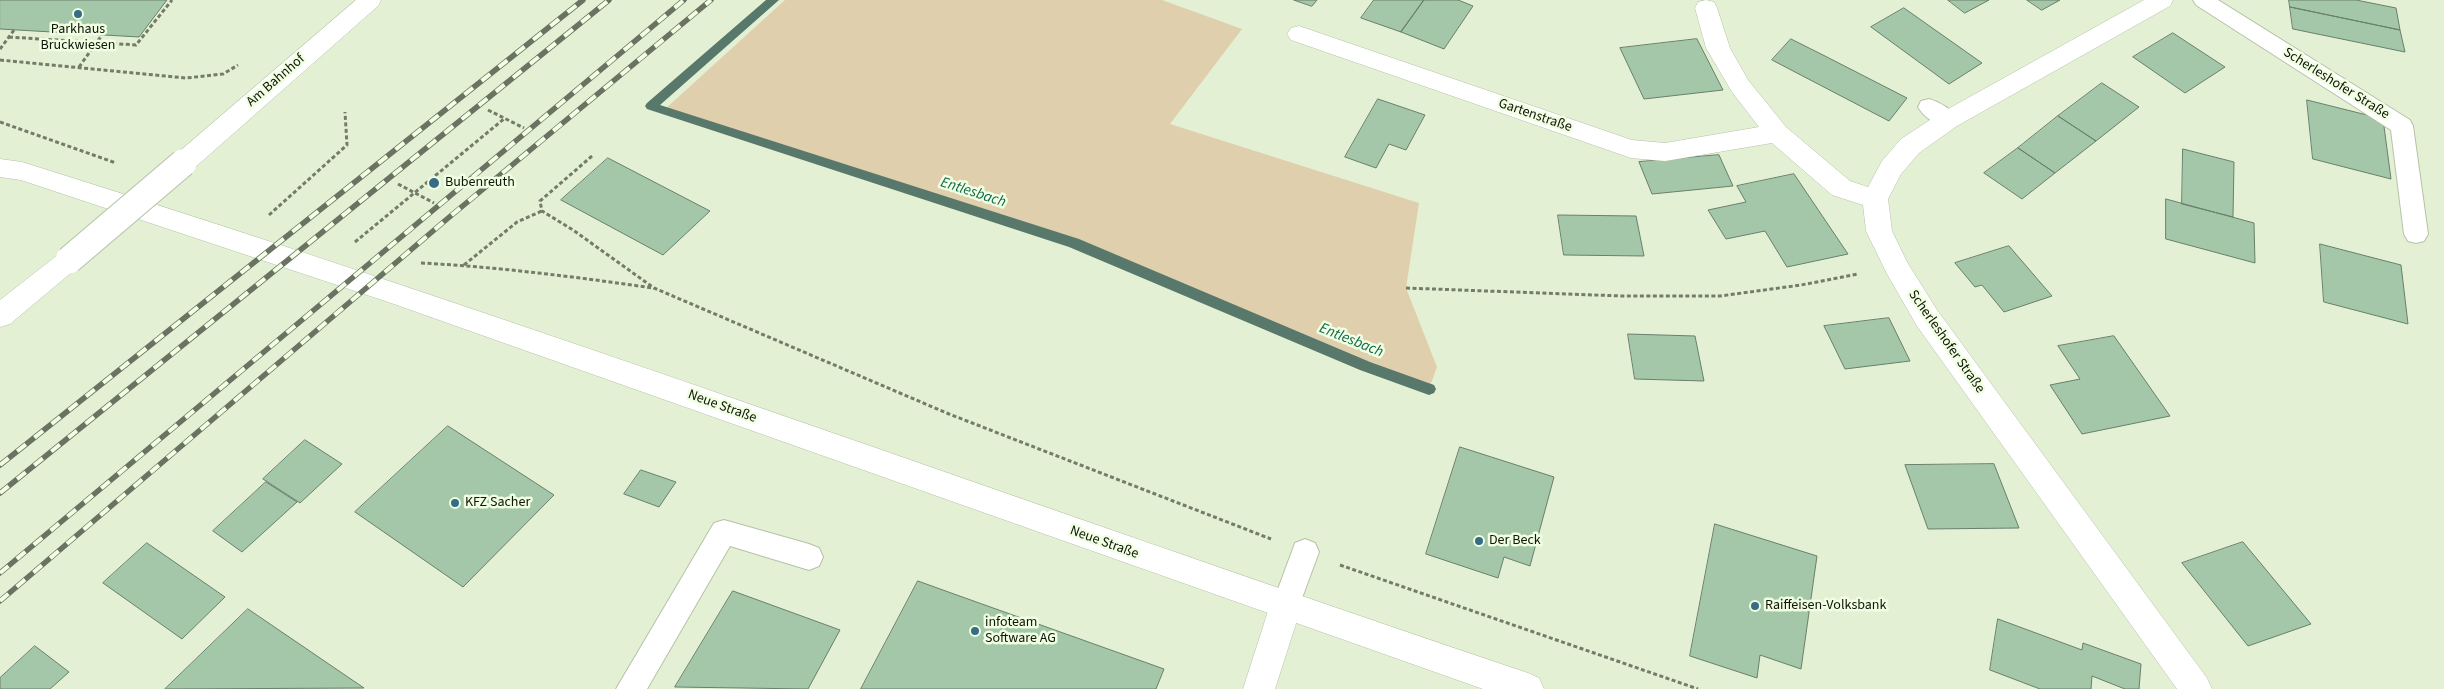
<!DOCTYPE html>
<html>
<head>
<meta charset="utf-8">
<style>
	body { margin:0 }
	canvas { display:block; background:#e3f0d4 }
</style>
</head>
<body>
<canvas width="2444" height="689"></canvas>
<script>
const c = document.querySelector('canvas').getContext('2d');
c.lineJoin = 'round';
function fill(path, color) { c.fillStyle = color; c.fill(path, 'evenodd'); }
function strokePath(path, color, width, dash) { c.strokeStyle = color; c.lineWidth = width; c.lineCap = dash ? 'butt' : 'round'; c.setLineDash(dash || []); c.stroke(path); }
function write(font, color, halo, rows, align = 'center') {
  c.font = font + ' "Source Sans 3",sans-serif'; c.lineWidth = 5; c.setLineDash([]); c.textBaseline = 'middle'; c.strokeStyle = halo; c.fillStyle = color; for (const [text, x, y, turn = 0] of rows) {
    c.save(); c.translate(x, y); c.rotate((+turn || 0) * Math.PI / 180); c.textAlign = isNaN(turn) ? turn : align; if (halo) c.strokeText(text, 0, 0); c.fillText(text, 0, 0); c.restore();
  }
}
const green = new Path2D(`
	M 785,0 L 1162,0 L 1242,29 L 1170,124 L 1419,203 L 1406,288 L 1437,367 L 1429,389 L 1365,366 L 1074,243 L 664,110 Z`);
const stream = new Path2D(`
	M 766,0 L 779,0 L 660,105 L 1079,239 L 1370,362 L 1434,385 L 1436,389 L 1434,393 L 1429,395 L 1360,370 L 1069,247 L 647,109 L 645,106 L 647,103 Z`);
const building = new Path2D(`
	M 0,0 L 167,0 L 139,37 L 0,29 Z
	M 1294,0 L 1317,0 L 1312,6 Z
	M 1374,0 L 1424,0 L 1401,32 L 1361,18 Z
	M 1424,0 L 1458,0 L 1473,6 L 1444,49 L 1401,32 Z
	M 1948,0 L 1989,0 L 1965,13 Z
	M 2027,0 L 2060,0 L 2042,10 Z
	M 2289,0 L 2356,0 L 2396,8 L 2400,30 L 2290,7 Z
	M 2290,7 L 2400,30 L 2405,52 L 2293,29 Z
	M 1904,8 L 1982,63 L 1949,84 L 1871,27 Z
	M 2173,33 L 2225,67 L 2185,93 L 2133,57 Z
	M 1697,39 L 1723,90 L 1644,99 L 1620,48 Z
	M 1791,39 L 1823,55 L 1907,98 L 1889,121 L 1772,60 Z
	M 2102,83 L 2139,107 L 2096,141 L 2058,116 Z
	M 1378,99 L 1425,115 L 1406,150 L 1389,144 L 1376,168 L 1345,157 Z
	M 2307,100 L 2383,119 L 2391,179 L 2313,159 Z
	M 2058,116 L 2096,141 L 2055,173 L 2018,148 Z
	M 2018,148 L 2055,173 L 2022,199 L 1984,173 Z
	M 2183,149 L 2234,162 L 2233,217 L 2182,204 Z
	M 1719,155 L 1733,186 L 1652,194 L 1639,162 Z
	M 608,158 L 710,211 L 663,255 L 561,200 Z
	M 1794,174 L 1848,254 L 1787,267 L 1765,231 L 1726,239 L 1708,210 L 1746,202 L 1737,186 Z
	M 2166,199 L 2254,223 L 2255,263 L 2166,239 Z
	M 1558,215 L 1636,216 L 1644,256 L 1564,255 Z
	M 2320,244 L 2401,265 L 2408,324 L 2324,302 Z
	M 2009,246 L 2052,296 L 2004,312 L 1982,285 L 1975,287 L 1955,263 Z
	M 1889,318 L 1910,361 L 1845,369 L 1824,326 Z
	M 1628,334 L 1695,336 L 1704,381 L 1635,379 Z
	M 2114,336 L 2170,416 L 2082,434 L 2050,385 L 2080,379 L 2058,346 Z
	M 448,426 L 554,495 L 463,587 L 355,512 Z
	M 305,440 L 342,464 L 300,503 L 263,479 Z
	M 1460,447 L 1554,477 L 1530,566 L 1504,557 L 1498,578 L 1426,554 Z
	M 1994,464 L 2019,528 L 1928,529 L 1905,465 Z
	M 641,470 L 676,482 L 659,507 L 624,494 Z
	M 266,482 L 297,502 L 242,552 L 213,531 Z
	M 1715,524 L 1817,556 L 1801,669 L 1760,655 L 1757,678 L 1690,656 Z
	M 2243,542 L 2311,624 L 2248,646 L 2182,563 Z
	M 147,543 L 225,597 L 182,639 L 103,583 Z
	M 918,581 L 954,594 L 1164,669 L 1156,689 L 861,689 Z
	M 733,591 L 840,630 L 808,689 L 675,687 Z
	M 248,609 L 364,688 L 165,689 Z
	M 1998,619 L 2082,650 L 2083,643 L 2141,664 L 2139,689 L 2125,689 L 2092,676 L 2091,689 L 2040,689 L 1990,670 Z
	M 35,646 L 69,672 L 50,689 L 0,689 L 0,678 Z`);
const path = new Path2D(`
	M 9,37 L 136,45 L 172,0
	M 0,49 L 14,30
	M 0,60 L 186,78 L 223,74 L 238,65
	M 79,67 L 102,35
	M 488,110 L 524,128
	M 0,122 L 116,163
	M 592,156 L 540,201 L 542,211 L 573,230 L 654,288 L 949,414 L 1271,539
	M 398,184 L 434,203
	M 269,215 L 347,145 L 345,112
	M 355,242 L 505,118
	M 421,263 C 499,267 576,277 653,288
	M 464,265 L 517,222 L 542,211
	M 1406,288 L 1622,296 L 1720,296 L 1801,285 L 1858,274
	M 1340,565 L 1698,689`);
const lane = new Path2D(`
	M 2193,0 L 2218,0 L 2410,120 L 2413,126 L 2428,234 L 2424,241 L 2416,243 L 2408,241 L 2404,234 L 2391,130 L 2196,5 Z
	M 1929,99 C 1940,102 1953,110 1959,120 L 1956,126 C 1942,130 1925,119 1918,107 L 1921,101 Z
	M 724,520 L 809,544 L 819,548 L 823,557 L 819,566 L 809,570 L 730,546 L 647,689 L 616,689 L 714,523 Z
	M 1305,539 L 1315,543 L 1319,552 L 1295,617 L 1285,621 L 1275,617 L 1271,608 L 1295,543 Z`);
const street = new Path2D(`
	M 1706,0 L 1714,2 L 1717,8 L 1730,48 L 1748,80 L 1786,127 L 1850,181 L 1868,187 L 1882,161 L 1901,139 L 1939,114 L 2144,0 L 2173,0 L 2170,6 L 1957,126 L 1919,153 L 1901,174 L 1888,199 L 1892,231 L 1907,262 L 1937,310 L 2207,678 L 2212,689 L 2177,689 L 1917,326 L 1887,274 L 1866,231 L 1863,205 L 1832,195 L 1772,143 L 1665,161 L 1631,158 L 1291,40 L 1287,34 L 1291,28 L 1299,26 L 1632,140 L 1665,143 L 1759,127 L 1732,92 L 1706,48 L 1695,8 L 1698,2 Z
	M 1285,593 L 1296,598 L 1301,608 L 1275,689 L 1243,689 L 1269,608 L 1274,598 Z`);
const secondary = new Path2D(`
	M 356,0 L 381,0 L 378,6 L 192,170 L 183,172 L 174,170 L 171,163 L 174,156 Z
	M 0,159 L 22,162 C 528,320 1026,504 1528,673 L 1539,678 L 1544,689 L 1483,689 L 391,303 L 21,180 L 0,177 Z
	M 69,250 L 78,253 L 82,260 L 78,267 L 10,324 L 0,327 L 0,300 L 60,253 Z`);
const rail = new Path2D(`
	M 0,465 L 583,0
	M 0,493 L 609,0
	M 0,573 L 684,0
	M 0,601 L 447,219 L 711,0`);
const secondaryBridge = new Path2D(`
	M 69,260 L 183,163`);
const markers = [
	[78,14,5,"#376c88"],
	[434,183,6,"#376c88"],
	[455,503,5,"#376c88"],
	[1479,541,5,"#376c88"],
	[1755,606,5,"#376c88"],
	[975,631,5,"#376c88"]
];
const poiNames = [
	["Parkhaus",78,30,"center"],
	["Bruckwiesen",78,46,"center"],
	["Bubenreuth",445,183],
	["KFZ Sacher",465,503],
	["Der Beck",1489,541],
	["Raiffeisen-Volksbank",1765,606],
	["infoteam",985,623],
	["Software AG",985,639]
];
const streetNames = [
	["Am Bahnhof",276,81,-41],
	["Scherleshofer Straße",2336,84,32],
	["Gartenstraße",1535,116,19],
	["Scherleshofer Straße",1946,342,55],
	["Neue Straße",722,407,20],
	["Neue Straße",1104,543,20]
];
const waterNames = [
	["Entlesbach",973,193,18],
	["Entlesbach",1351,341,22]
];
fill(green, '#e0cfad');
fill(stream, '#57786a');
fill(building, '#a4c6a9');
strokePath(building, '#68806c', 1);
strokePath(lane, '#b5c2a7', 2);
strokePath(street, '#b5c2a7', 1);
strokePath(secondary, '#b5c2a7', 1);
strokePath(path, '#737c69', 3, [4, 2.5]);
fill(lane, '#fff');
fill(street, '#fff');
fill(secondary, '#fff');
strokePath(rail, '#6a7261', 5.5);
strokePath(rail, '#f0fee1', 4, [11]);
strokePath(secondaryBridge, '#b5c2a7', 29, []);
strokePath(secondaryBridge, '#fff', 27);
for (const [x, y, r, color] of markers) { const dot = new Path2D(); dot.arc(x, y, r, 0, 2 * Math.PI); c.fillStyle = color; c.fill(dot); strokePath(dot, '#f0fee1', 2); }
write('14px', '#11150b', '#f0fee1', poiNames, 'left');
write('14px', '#11150b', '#f0fee1', streetNames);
write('italic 15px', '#0e6650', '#f0fee1', waterNames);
</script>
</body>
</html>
